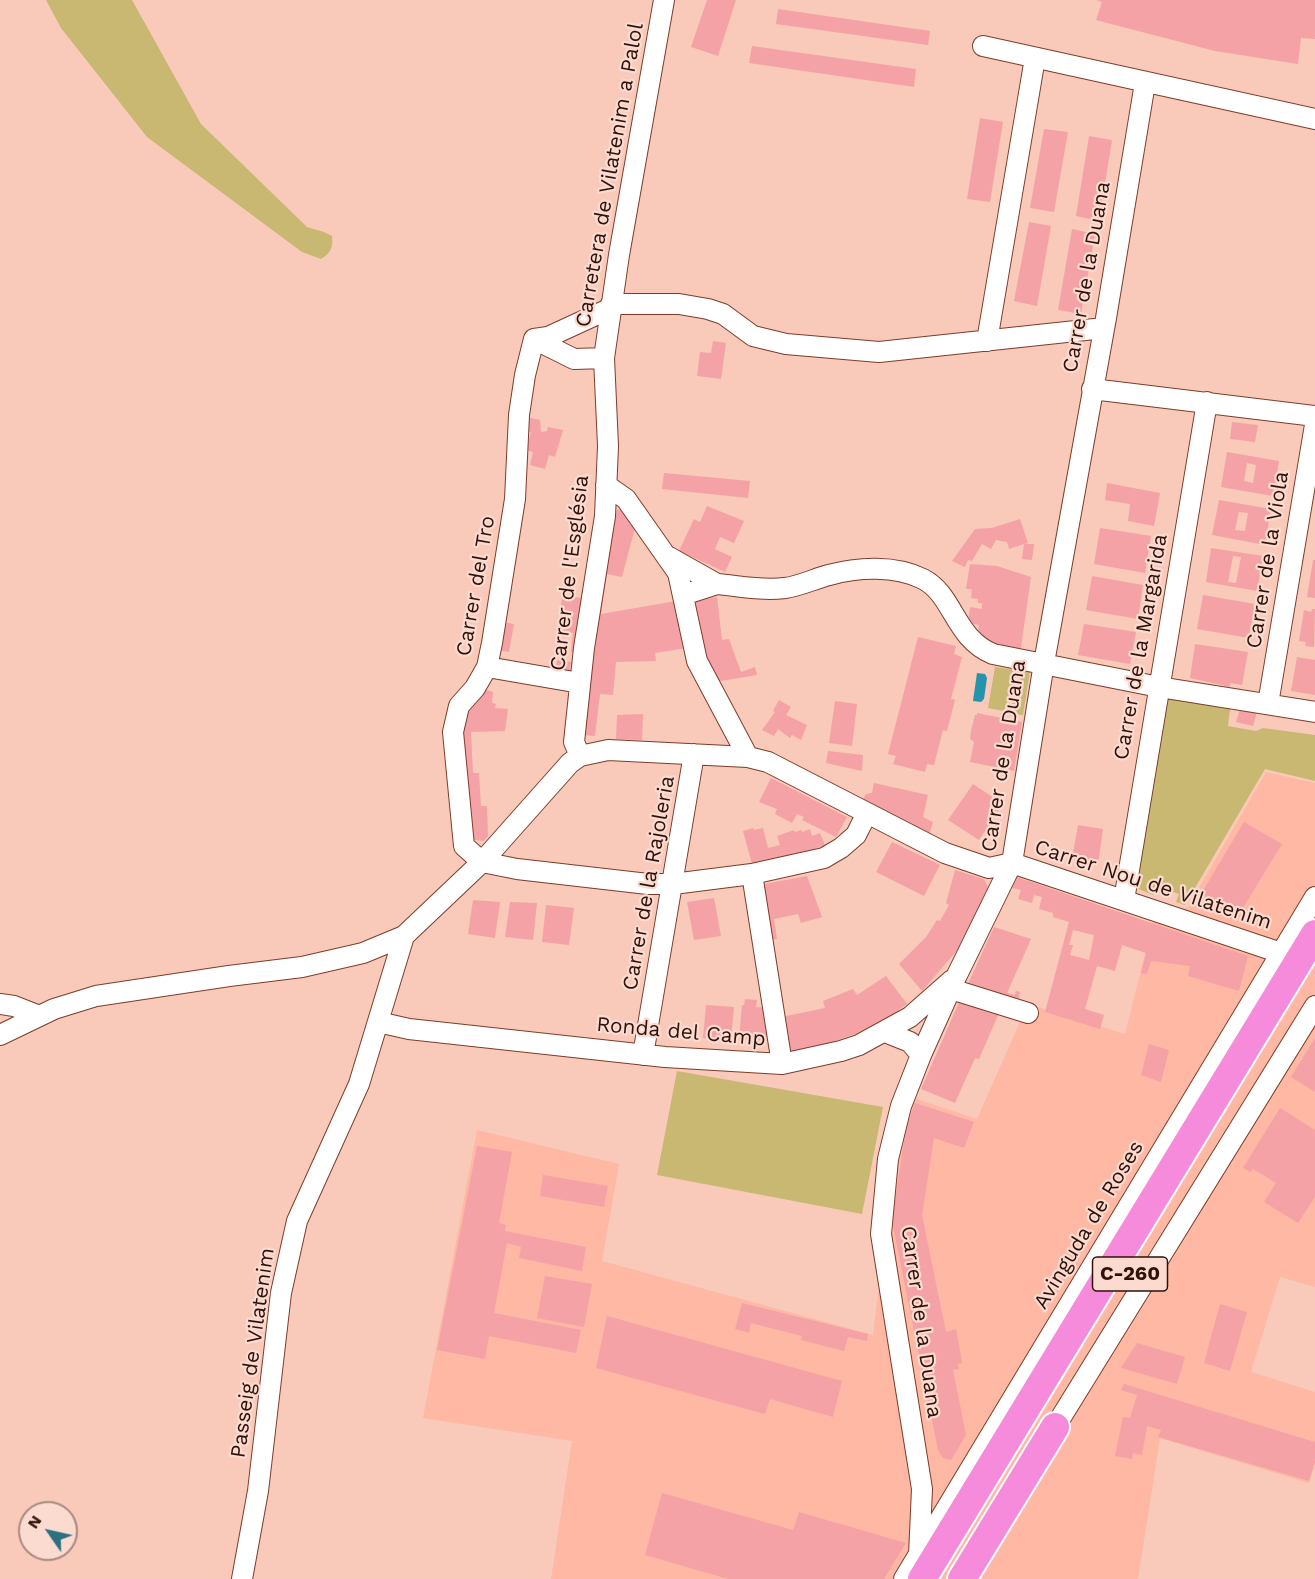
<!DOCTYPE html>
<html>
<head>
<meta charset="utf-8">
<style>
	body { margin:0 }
	#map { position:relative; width:1315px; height:1579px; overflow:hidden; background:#f9c9ba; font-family:"Work Sans",sans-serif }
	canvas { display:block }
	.north { position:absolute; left:18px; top:1501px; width:60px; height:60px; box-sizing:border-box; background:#fbdad0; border:2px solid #a98a80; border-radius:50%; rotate:304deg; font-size:16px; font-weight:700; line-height:24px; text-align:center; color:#2e1209 }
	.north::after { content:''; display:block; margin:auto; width:21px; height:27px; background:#2c7081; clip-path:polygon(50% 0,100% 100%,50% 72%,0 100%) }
</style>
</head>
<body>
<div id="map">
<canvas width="1315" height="1579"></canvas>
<div class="north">N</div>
</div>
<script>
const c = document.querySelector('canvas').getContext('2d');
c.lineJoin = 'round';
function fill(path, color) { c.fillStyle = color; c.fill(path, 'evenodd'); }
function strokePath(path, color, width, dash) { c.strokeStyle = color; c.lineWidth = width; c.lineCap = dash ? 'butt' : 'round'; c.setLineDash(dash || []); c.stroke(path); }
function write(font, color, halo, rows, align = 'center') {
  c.font = font + ' "Work Sans",sans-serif'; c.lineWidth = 4.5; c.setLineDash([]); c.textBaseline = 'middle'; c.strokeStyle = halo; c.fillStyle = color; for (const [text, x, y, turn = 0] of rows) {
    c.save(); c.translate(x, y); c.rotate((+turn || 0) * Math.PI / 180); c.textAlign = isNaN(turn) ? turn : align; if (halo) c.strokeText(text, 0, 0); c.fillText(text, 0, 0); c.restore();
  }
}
const built = new Path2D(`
	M 1266,772 L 1315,783 L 1315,1287 L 1280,1277 L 1251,1372 L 1315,1392 L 1315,1463 L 1309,1483 L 1160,1438 L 1138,1579 L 551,1579 L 572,1441 L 423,1418 L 477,1130 L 619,1164 L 602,1261 L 873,1335 L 895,1163 L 910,1097 L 977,1119 L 1028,1004 L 1125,1034 L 1153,922 L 1188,907 Z`);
const green = new Path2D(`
	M 46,0 L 132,0 L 201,124 L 307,227 L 324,232 L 332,236 C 333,248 331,253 321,259 L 302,252 L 147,137 L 61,28 Z
	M 995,667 L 1018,670 L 1004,711 L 988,708 Z
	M 1023,670 L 1030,671 L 1023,715 L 1009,713 Z
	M 1164,697 L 1230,709 L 1228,726 L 1256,731 L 1263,728 L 1315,735 L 1315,781 L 1265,769 L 1185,905 L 1176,902 L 1179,894 L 1156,886 L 1153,895 L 1131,886 Z
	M 677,1071 L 883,1107 L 862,1214 L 657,1175 Z`);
const water = new Path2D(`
	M 977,673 L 985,674 L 987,678 L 984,699 L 981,702 L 973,701 Z`);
const building = new Path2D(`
	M 707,0 L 736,0 L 718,56 L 691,47 Z
	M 1096,0 L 1315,0 L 1315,39 L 1301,38 L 1298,64 L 1215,51 L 1096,20 L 1102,2 Z
	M 778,9 L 930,31 L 928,45 L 776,24 Z
	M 752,46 L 916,69 L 914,87 L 749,63 Z
	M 980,118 L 1003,122 L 990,202 L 967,199 Z
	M 1044,129 L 1068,132 L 1054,212 L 1030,208 Z
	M 1089,136 L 1112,140 L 1099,221 L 1076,216 Z
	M 1029,222 L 1051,226 L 1037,306 L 1014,301 Z
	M 1072,229 L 1095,234 L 1081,314 L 1058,310 Z
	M 713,341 L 726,343 L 721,379 L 697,376 L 700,352 L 711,353 Z
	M 522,416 L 540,420 L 541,432 L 547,431 L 548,427 L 563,430 L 555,457 L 549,455 L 545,469 L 530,465 L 533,452 L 526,450 L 531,432 L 522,430 Z
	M 1232,422 L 1258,425 L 1255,442 L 1230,439 Z
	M 1227,452 L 1279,461 L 1273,496 L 1221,487 ZM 1247,463 L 1256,465 L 1253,483 L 1244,481 Z
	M 664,473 L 750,481 L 748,498 L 662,489 Z
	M 1107,483 L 1160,493 L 1154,526 L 1128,521 L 1130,504 L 1105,500 Z
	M 1219,500 L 1271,509 L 1265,545 L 1212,535 ZM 1239,512 L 1248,513 L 1245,531 L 1235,530 Z
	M 707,506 L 744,521 L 734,543 L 720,537 L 715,549 L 732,557 L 725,572 L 679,551 L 694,519 L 700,522 Z
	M 624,507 L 635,528 L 622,577 L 607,574 L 601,614 L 676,601 L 687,648 L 655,653 L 656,661 L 616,662 L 613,695 L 600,694 L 595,736 L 582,735 L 599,570 L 617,510 Z
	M 1020,519 L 1028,543 L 1024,544 L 1034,544 L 1032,560 L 1022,559 L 1024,544 L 1009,549 L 1007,542 L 996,540 L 991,549 L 982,544 L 972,561 L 968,560 L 965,567 L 952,561 L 975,529 L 992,528 Z
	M 1100,528 L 1151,536 L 1145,573 L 1094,564 Z
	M 1211,548 L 1263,556 L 1257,591 L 1206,582 ZM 1233,556 L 1241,557 L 1236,583 L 1228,582 Z
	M 1313,560 L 1315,560 L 1315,598 L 1307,597 Z
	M 970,564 L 997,566 L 1031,577 L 1020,654 L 987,646 L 978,636 L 979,625 L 968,623 L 970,607 L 982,609 L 982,603 L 978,603 L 978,599 L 971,598 L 972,589 L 966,589 Z
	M 1092,576 L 1143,585 L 1138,619 L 1086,610 Z
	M 562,595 L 586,599 L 579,653 L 571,652 L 573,633 L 563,632 L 564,628 L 559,628 Z
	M 1203,595 L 1255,604 L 1249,638 L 1197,629 Z
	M 717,597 L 722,640 L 729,639 L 741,672 L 755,667 L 757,675 L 709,683 L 689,602 Z
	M 1312,609 L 1315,609 L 1314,647 L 1305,646 L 1306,642 L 1299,641 L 1304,610 L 1311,612 Z
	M 503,622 L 514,624 L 509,652 L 498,650 Z
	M 1084,624 L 1136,632 L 1130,664 L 1078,655 Z
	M 918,637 L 956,646 L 954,654 L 962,657 L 951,699 L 955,700 L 947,731 L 943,730 L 934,765 L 927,764 L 925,772 L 893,764 L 896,756 L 888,754 Z
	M 1195,644 L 1248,652 L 1242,685 L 1230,683 L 1230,687 L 1190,678 Z
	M 1297,657 L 1315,660 L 1315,695 L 1291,691 Z
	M 557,660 L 571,662 L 569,673 L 556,671 Z
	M 480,688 L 493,692 L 492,703 L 496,704 L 495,708 L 508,709 L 505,731 L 471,732 L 473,773 L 479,773 L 481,806 L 487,806 L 488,836 L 484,841 L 467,839 L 460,712 Z
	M 779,700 L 791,707 L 786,715 L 807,725 L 801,740 L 792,735 L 790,738 L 778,729 L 774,736 L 762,730 L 775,712 L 773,711 Z
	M 835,701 L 857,704 L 852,746 L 829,743 Z
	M 1240,709 L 1257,712 L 1253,726 L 1236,722 Z
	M 977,713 L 1022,722 L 1014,771 L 970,762 L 974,742 L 970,739 L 971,731 L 975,715 L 977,715 Z
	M 643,714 L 642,740 L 616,739 L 617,715 Z
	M 828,751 L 863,755 L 862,771 L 826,763 Z
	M 771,778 L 847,817 L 836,837 L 802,820 L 804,817 L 797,814 L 792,823 L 775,814 L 777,809 L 759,802 Z
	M 874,783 L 928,795 L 923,817 L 933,822 L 929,835 L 865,804 L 863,799 L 866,794 L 872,793 Z
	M 973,784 L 1003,804 L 979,840 L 948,820 Z
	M 1244,822 L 1282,844 L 1235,921 L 1198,899 Z
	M 1078,825 L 1103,829 L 1098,864 L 1072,859 Z
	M 753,828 L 754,830 L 763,828 L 768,848 L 780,845 L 777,836 L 794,830 L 795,832 L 801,830 L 802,832 L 810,829 L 812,836 L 820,833 L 825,845 L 803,853 L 765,863 L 752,864 L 743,831 Z
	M 892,842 L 940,865 L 924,896 L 876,872 Z
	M 955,870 L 984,879 L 989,889 L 960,947 L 922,991 L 899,964 L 926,937 L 937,920 L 940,921 L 949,905 L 946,903 Z
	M 807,876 L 822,917 L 801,923 L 798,914 L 774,919 L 777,939 L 770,940 L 759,885 Z
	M 1017,877 L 1248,956 L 1239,991 L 1188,976 L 1190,966 L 1151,961 L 1147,974 L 1141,973 L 1146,953 L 1122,945 L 1115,971 L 1097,966 L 1085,1009 L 1104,1015 L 1100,1029 L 1045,1012 L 1069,922 L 1053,917 L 1053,913 L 1039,909 L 1042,897 L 1034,895 L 1032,903 L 1018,899 L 1021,890 L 1012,888 ZM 1073,930 L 1094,935 L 1089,960 L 1070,955 L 1073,945 L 1069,945 Z
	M 714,898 L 721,936 L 694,940 L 687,902 Z
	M 473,900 L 500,902 L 495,938 L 468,934 Z
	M 510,902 L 537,903 L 533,940 L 505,937 Z
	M 546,905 L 574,908 L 569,945 L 542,942 Z
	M 994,927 L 1031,939 L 1007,993 L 1015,995 L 1016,991 L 1020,992 L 1018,1004 L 966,988 Z
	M 886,976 L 907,1004 L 893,1014 L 857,1033 L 821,1046 L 787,1052 L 782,1017 L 825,1008 L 823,1001 L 853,989 L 857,995 Z
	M 745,999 L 757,1000 L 756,1007 L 769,1008 L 767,1041 L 739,1039 L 742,1005 L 744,1005 Z
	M 960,1000 L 1000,1011 L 979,1059 L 975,1058 L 955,1103 L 921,1089 Z
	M 706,1005 L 734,1007 L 731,1040 L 703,1038 Z
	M 1315,1038 L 1315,1092 L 1291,1077 Z
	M 1149,1044 L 1169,1050 L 1161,1082 L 1141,1075 Z
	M 915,1103 L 974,1122 L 964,1148 L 934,1138 L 922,1215 L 946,1332 L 956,1329 L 961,1356 L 962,1363 L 958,1364 L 959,1369 L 953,1370 L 966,1435 L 951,1460 L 943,1458 L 938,1450 L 892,1221 L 906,1128 Z
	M 1280,1108 L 1315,1130 L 1315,1197 L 1298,1223 L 1264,1202 L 1276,1183 L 1253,1169 L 1250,1172 L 1243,1168 Z
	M 477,1146 L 512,1152 L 499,1223 L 506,1225 L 505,1231 L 586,1247 L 582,1271 L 519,1258 L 521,1247 L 507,1243 L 494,1313 L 581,1330 L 576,1353 L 489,1336 L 485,1359 L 437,1350 Z
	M 543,1175 L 608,1186 L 604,1207 L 540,1196 Z
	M 545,1276 L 592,1284 L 584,1327 L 537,1318 Z
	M 742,1303 L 868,1334 L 867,1341 L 848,1337 L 844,1351 L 801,1340 L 802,1336 L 751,1323 L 749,1333 L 735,1329 Z
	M 1220,1304 L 1247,1312 L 1230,1371 L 1204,1363 Z
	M 607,1316 L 842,1381 L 833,1417 L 770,1399 L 765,1414 L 596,1368 Z
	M 1137,1343 L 1185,1357 L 1177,1384 L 1121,1368 Z
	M 1124,1384 L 1315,1442 L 1315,1462 L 1309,1481 L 1158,1437 L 1161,1430 L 1147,1426 L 1142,1455 L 1133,1453 L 1132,1459 L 1115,1456 L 1123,1417 L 1130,1418 L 1137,1395 L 1121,1390 Z
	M 662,1493 L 793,1530 L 799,1512 L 906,1543 L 884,1579 L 728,1579 L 645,1555 Z`);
const minor = new Path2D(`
	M 983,46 L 1315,119
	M 611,304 L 679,304 L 708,309 L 723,314 L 753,336 L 786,344 L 879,352 L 1104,328
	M 534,339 L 525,375 L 519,415 L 515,499 L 492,643 L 487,667 L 475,688 L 459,706 L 453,732 L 464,846 L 482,862 L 517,869 L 648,884 L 673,884 L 752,874 L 824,858 L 841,848 L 856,835 L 867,813
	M 534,339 L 548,337 L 611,308
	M 534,339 L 574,359 L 604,358
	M 987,341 L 1035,58
	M 1092,389 L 1315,416
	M 606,485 L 626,499 L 678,573 L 697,661 L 748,757
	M 669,557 L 717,584 L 683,595
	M 717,584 C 739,586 762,591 785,588 C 800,586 814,579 829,575 C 858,567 895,565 923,579 C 954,595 954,638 993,654 L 1159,687 L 1315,712
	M 487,667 L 580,683
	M 1268,704 L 1315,425
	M 580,756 L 574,742 L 584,648 L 605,516 L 608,446 L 604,358 L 619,255 L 664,0
	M 752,874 L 782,1064
	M 1124,900 L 1207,402
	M 951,989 L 1028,1013
	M 0,1004 L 14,1006 L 37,1015
	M 378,1022 L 409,1029 L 665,1057 L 782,1064 L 841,1051 L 859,1045 L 910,1017 L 952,980
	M 885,1032 L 910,1042 L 921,1055
	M 0,1035 L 54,1009 L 96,996 L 229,976 L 302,967 L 363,953 L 404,936 L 482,862 L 570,763 L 580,756 L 608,750 L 748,757 L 768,762 L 945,853 L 989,868 L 1012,863 L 1281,953
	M 643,1055 L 694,754
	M 1051,1438 L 1055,1427 L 1315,1006
	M 919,1555 L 922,1489 L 881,1234 L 888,1159 L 901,1106 L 921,1055 L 957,975 L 1012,863 L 1044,663 L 1106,318 L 1145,83
	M 242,1579 L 258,1491 L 281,1293 L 297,1221 L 359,1084 L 404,936
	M 904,1579 L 1315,897`);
const highway = new Path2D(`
	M 922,1579 L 1315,934
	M 962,1579 L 1055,1427`);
const shields = [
	[1130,1274,75]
];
const shieldNames = [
	["C-260",1130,1274]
];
const streetNames = [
	["Carretera de Vilatenim a Palol",610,175,-80],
	["Carrer de la Duana",1087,277,-80],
	["Carrer de la Viola",1268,560,-81],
	["Carrer de l'Església",570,573,-83],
	["Carrer del Tro",476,586,-80],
	["Carrer de la Margarida",1141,647,-80],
	["Carrer de la Duana",1004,756,-81],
	["Carrer de la Rajoleria",649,883,-80],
	["Carrer Nou de Vilatenim",1153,885,18],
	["Ronda del Camp",681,1032,5],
	["Avinguda de Roses",1089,1225,-59],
	["Carrer de la Duana",921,1322,82],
	["Passeig de Vilatenim",253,1353,-82]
];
fill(built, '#feb8a3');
fill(green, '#c8b872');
fill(water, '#2693ac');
fill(building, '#f4a2a5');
strokePath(minor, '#7e3c28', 22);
strokePath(highway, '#fff', 32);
strokePath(minor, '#fff', 20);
strokePath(highway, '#f68bdb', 28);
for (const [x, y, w] of shields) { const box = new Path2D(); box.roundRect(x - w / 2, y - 17, w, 34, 4.5); c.fillStyle = '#fbdad0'; c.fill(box); strokePath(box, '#2e1209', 1.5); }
write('bold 20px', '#2e1209', null, shieldNames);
write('21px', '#2e1209', '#fbdad0', streetNames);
</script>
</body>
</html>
